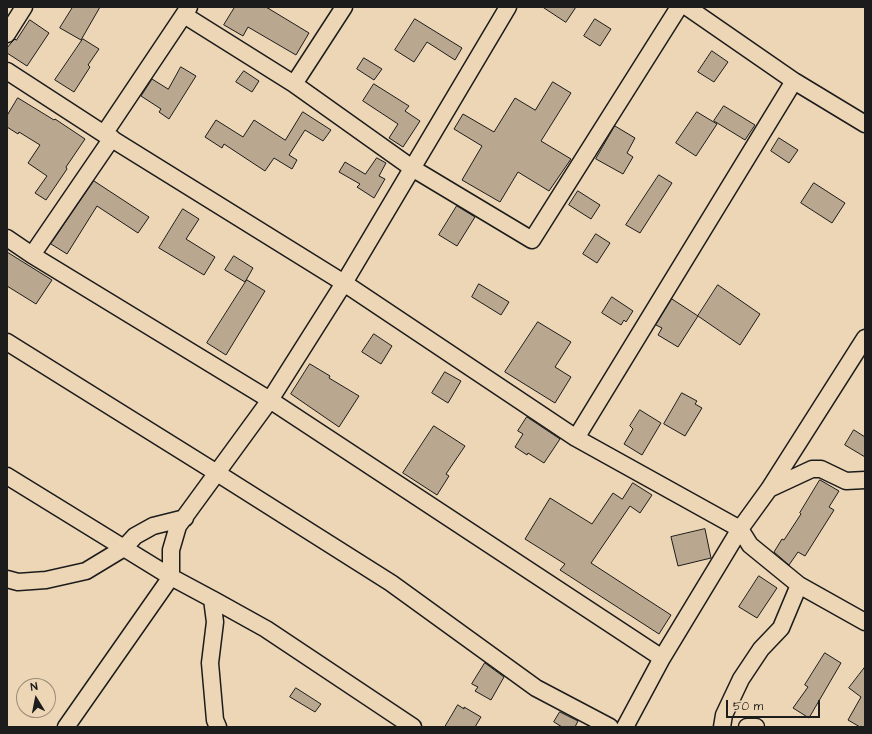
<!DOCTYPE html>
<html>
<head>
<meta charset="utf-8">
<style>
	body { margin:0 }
	#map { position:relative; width:872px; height:734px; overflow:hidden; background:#edd6b5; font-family:"Architects Daughter",sans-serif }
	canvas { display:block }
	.frame { position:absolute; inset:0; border:8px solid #1c1c1c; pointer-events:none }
	.north { position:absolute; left:16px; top:678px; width:40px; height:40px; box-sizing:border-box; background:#edd6b5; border:1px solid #998c78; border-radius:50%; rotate:350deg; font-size:11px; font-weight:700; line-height:16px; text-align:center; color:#1c1c1c }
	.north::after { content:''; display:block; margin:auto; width:14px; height:18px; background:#1c1c1c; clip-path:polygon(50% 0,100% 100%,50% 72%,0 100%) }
	.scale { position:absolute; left:726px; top:700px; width:94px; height:18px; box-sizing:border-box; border:2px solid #1c1c1c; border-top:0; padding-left:5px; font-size:12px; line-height:14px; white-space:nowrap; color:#1c1c1c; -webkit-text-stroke:3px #edd6b5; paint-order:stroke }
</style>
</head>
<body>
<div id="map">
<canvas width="872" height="734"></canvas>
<div class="frame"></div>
<div class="north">N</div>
<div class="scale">50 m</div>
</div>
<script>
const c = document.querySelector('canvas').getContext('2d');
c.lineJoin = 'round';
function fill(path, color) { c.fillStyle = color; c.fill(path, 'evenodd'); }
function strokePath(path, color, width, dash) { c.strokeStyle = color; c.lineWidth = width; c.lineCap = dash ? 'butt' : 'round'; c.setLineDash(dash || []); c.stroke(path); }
const building = new Path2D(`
	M 73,7 L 100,7 L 81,40 L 60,28 Z
	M 235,7 L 266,7 L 309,33 L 296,55 L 248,27 L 243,36 L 224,25 Z
	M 543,7 L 576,7 L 566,22 Z
	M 415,19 L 462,48 L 455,60 L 427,42 L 414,62 L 395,50 Z
	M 595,19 L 611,29 L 600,46 L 584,36 Z
	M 30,20 L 49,33 L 27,66 L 7,53 L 7,48 L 11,43 L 15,39 L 16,40 Z
	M 83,39 L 99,49 L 88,65 L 90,67 L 74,92 L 55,80 Z
	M 712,51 L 728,62 L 714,82 L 698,72 Z
	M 364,58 L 382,69 L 374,80 L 357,69 Z
	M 181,67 L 196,76 L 169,119 L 159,112 L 161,109 L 141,96 L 152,79 L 168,89 Z
	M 244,71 L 259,81 L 252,92 L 236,82 Z
	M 553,82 L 571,93 L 541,141 L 571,159 L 549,191 L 518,172 L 500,202 L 462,180 L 482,146 L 454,129 L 463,114 L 494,132 L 515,98 L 535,110 Z
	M 374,84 L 409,106 L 405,111 L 420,121 L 403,147 L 389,138 L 398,124 L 363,101 Z
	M 18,98 L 54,120 L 55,119 L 85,139 L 66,167 L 67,169 L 46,200 L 35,193 L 47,176 L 28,163 L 40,145 L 19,132 L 18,134 L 7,127 L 7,116 Z
	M 724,106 L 755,125 L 745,140 L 714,121 Z
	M 303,112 L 331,130 L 323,141 L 305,130 L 289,155 L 297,160 L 292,169 L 274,158 L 265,171 L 224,144 L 222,148 L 205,137 L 216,120 L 243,137 L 254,120 L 285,140 Z
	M 697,112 L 717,124 L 696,156 L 676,143 Z
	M 615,126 L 635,138 L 627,153 L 633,157 L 623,174 L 596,159 Z
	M 779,138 L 798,150 L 789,163 L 771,151 Z
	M 377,158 L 386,163 L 379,176 L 385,179 L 374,198 L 357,187 L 360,184 L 339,172 L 345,162 L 365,174 Z
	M 659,175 L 672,183 L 640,233 L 626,225 Z
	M 94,181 L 149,217 L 138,233 L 97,206 L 67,254 L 51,244 Z
	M 814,183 L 845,203 L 832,223 L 801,203 Z
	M 578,191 L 600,205 L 591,219 L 569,205 Z
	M 457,206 L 475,217 L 457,246 L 439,235 Z
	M 183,209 L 199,219 L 186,239 L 215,257 L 204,275 L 159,248 Z
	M 596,234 L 610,243 L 597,263 L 583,254 Z
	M 7,252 L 52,280 L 36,304 L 7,286 Z
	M 234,256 L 253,268 L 245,282 L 225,270 Z
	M 247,280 L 265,291 L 226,355 L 207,343 Z
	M 479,284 L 509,302 L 501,315 L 472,297 Z
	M 718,285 L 760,314 L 740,345 L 698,316 Z
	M 612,297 L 633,311 L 626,322 L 624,320 L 621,325 L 602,313 Z
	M 672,299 L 698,316 L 678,347 L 658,335 L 662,328 L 656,325 Z
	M 538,322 L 571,342 L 555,367 L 571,377 L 555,403 L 505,372 Z
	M 374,334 L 392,346 L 381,364 L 362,352 Z
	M 310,364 L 330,376 L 329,378 L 359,396 L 339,427 L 291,394 Z
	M 445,372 L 461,381 L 448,403 L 432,393 Z
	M 682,393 L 697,401 L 695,404 L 702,408 L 685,436 L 664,424 Z
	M 640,410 L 661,423 L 642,455 L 624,444 L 633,429 L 630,426 Z
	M 527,417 L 560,439 L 544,463 L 528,453 L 527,455 L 515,447 L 523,434 L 518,431 Z
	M 434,426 L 465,446 L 446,474 L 449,476 L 437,495 L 403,473 Z
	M 854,430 L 865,437 L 865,457 L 845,445 Z
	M 820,480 L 839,491 L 829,507 L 834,510 L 805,556 L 798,552 L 789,565 L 774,552 L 782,539 L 784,540 L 801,514 L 800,513 Z
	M 633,483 L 652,495 L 640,513 L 630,506 L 591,563 L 671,615 L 659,634 L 560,570 L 565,564 L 525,539 L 550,498 L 592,524 L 613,493 L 622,499 Z
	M 705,529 L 711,558 L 678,566 L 671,537 Z
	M 759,576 L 777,588 L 757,618 L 739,607 Z
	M 825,653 L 841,663 L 809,718 L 793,708 L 808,687 L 805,685 Z
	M 485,663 L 504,677 L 491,700 L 475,691 L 478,687 L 472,684 Z
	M 865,667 L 865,727 L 860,727 L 848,720 L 861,697 L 849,688 Z
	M 296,688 L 321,704 L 315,712 L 290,697 Z
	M 458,705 L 464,709 L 464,707 L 481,717 L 475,727 L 445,727 Z
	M 560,712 L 578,721 L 575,727 L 562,727 L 554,722 Z`);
const minor = new Path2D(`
	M 687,7 L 794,81 L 865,124
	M 184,15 L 294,84 L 412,168 L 532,240 L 679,7
	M 7,34 L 24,7
	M 7,71 L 104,134 L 344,283 L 576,438 L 740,529 L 750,545 L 799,585 L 865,622
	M 294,84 L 344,7
	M 104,134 L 189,7
	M 7,238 L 32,255 L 270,400 L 662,658
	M 32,255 L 112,138
	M 7,342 L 217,473 L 391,583 L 536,688 L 610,727
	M 576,438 L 794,81
	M 7,476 L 171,577 L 212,599 L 215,622 L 210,663 L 215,720 L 218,727
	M 769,489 L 812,469 L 821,469 L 846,481 L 865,480
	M 7,579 L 18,582 L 46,580 L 86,571 L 124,548 L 135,536 L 153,526 L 185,518
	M 212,599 L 266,629 L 413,727
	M 66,727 L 171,577 L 171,550 L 178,526 L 270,400 L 344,283 L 508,7
	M 625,727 L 662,658 L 740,529 L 769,489 L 865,338
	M 722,727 L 724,715 L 741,679 L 761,649 L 781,628 L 799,585
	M 747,727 L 756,727`);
fill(building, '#b9a88f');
strokePath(building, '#1c1c1c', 1);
strokePath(minor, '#1c1c1c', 19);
strokePath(minor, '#edd6b5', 16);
</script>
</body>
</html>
